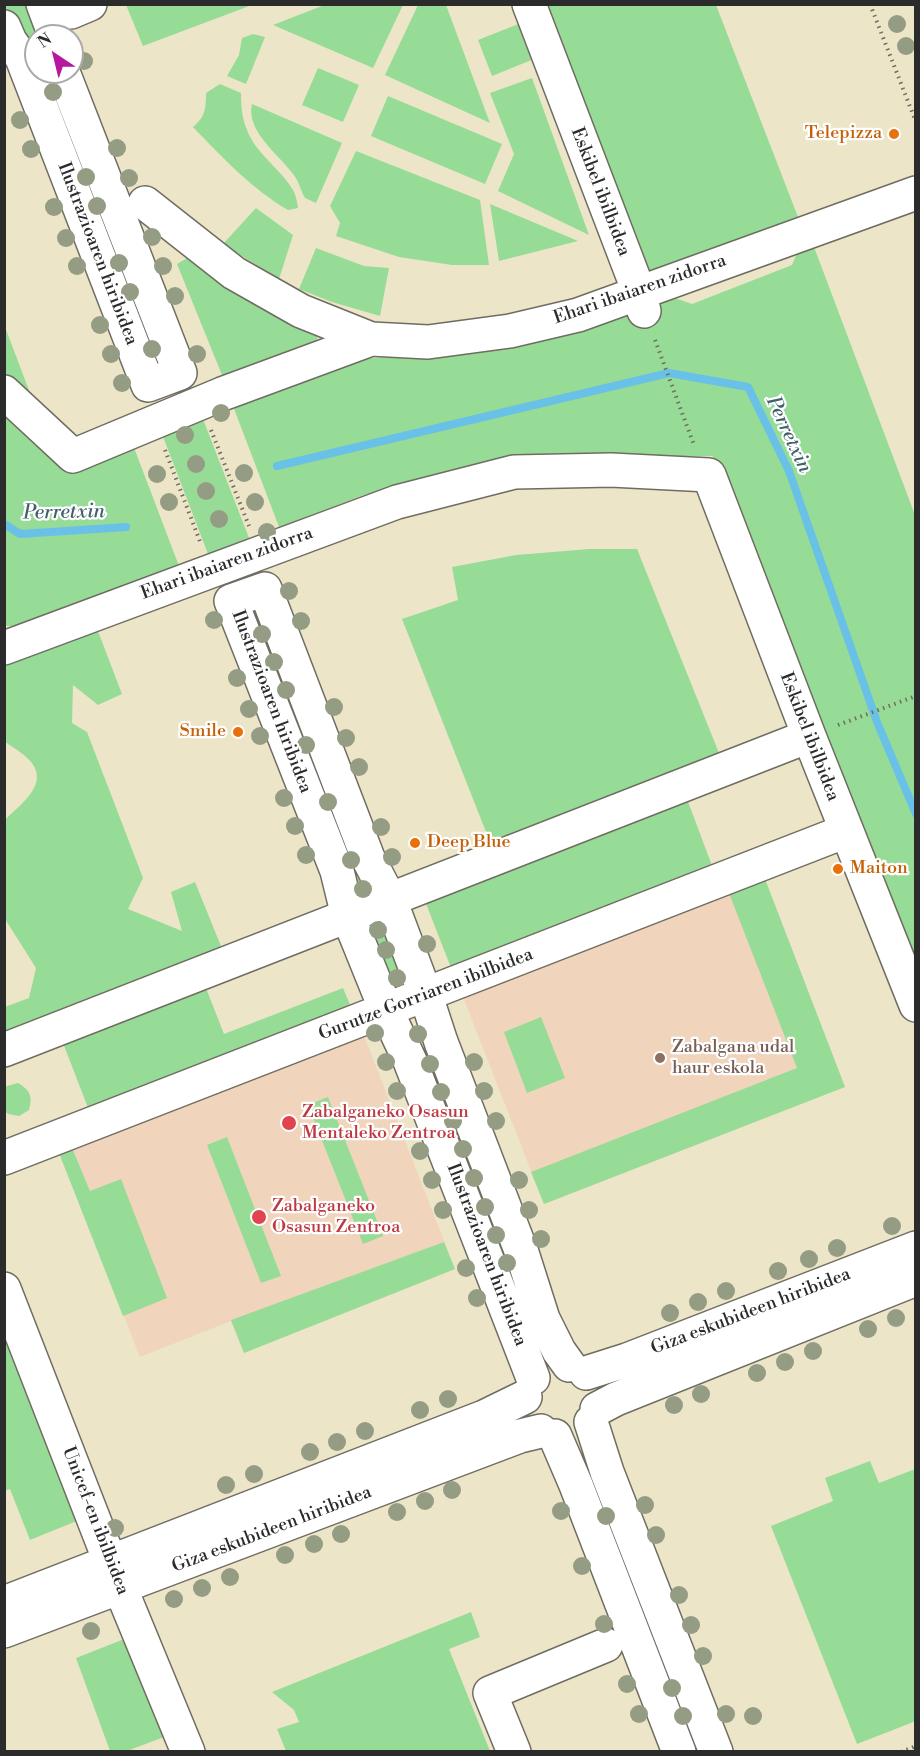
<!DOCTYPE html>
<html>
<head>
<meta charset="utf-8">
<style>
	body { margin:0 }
	#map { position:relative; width:920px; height:1756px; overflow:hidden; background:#ede5c8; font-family:"Libre Bodoni",serif }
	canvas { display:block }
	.frame { position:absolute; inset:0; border:6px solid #2b2b2b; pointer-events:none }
	.north { position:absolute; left:24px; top:24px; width:60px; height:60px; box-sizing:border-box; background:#fff; border:2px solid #aaa; border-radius:50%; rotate:325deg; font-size:16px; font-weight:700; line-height:24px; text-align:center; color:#2b2b2b }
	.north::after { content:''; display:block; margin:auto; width:21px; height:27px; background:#b5179e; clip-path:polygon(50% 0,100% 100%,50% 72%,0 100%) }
</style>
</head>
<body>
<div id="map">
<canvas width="920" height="1756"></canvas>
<div class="frame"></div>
<div class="north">N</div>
</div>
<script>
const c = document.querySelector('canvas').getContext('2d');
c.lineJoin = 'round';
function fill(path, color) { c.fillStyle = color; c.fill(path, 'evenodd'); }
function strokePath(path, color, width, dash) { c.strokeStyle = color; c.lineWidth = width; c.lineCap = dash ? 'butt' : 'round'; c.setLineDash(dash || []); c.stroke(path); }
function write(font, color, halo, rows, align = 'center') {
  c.font = font + ' "Libre Bodoni",serif'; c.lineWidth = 4.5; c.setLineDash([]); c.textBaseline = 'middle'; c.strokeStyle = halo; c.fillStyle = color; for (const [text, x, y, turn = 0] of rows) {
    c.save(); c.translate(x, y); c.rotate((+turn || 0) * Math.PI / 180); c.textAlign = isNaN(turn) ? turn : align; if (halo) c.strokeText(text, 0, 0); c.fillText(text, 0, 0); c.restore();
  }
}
const built = new Path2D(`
	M 765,879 L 845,1087 L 544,1204 L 463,997 Z
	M 363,1033 L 455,1269 L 244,1353 L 231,1321 L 140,1357 L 59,1153 Z`);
const green = new Path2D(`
	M 327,4 L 403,5 L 373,68 L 273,25 Z
	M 5,5 L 35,5 L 44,36 L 36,36 L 36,60 L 19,45 Z
	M 126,5 L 252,5 L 143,46 Z
	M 418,5 L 446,5 L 490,123 L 385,75 Z
	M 542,5 L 716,5 L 798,217 L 647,276 Z
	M 521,23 L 534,59 L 492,76 L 478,40 Z
	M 253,34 L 265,37 L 246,84 L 227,76 L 239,55 L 242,38 Z
	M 318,68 L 359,85 L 343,122 L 302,105 Z
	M 532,78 L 589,235 L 498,191 L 514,154 L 490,93 Z
	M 220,84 L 241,93 C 241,106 242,118 247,130 C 256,154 280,168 293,190 C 296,195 297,202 298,208 L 288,210 C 252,189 222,157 193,127 C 205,117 206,109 206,93 Z
	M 388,96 L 502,144 L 485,184 L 371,136 Z
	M 252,104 L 342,143 L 316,203 L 305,198 C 302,193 300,186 297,180 C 285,158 245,134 252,104 Z
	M 356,151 L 480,200 L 489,265 L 452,265 L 399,257 L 336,236 L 340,223 L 330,206 Z
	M 490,204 L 578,241 L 499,261 Z
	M 256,208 L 293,235 L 279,279 L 223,244 Z
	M 811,239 L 915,515 L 915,965 L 721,464 L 712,456 L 631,456 L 504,461 L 433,475 L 361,496 L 279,527 L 233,406 L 361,359 L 444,353 L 666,295 L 692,304 L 792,265 L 802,241 Z
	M 316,248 L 364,266 L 389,268 L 380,316 L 332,302 L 299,289 Z
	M 189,257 L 318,332 L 317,342 L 224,380 L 177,264 Z
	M 5,327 L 35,406 L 5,376 Z
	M 4,416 L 69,470 L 133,445 L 179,566 L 25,626 L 5,626 Z
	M 203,419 L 249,538 L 208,554 L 162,434 Z
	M 589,549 L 637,549 L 719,753 L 490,842 L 402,619 L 458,600 L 452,567 L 516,555 Z
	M 253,604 L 364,882 L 356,885 L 249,607 Z
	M 96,626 L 122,694 L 98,705 L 73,685 L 72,723 L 87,732 L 143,878 L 128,909 L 182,931 L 171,892 L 195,882 L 223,951 L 5,1036 L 5,1007 L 29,998 L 36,968 L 5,919 L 5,820 C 18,806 46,788 34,766 C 28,756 14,748 5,742 L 5,662 Z
	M 687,799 L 714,871 L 453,973 L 425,901 Z
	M 765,879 L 845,1087 L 544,1204 L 531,1172 L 797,1068 L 729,893 Z
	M 389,916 L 416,986 L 388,997 L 361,927 Z
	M 206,988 L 224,1034 L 343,988 L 353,1012 L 90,1113 L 63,1043 Z
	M 541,1017 L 565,1078 L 527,1093 L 504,1032 Z
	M 429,1061 L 431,1061 L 530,1312 L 524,1314 L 427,1063 Z
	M 18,1083 C 30,1090 33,1096 29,1110 L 19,1116 L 8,1114 L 5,1111 L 5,1088 L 7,1086 Z
	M 328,1097 L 383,1236 L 363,1244 L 308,1105 Z
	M 227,1137 L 281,1276 L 261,1283 L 207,1145 Z
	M 72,1148 L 90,1191 L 121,1179 L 167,1298 L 123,1316 L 59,1153 Z
	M 444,1242 L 455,1269 L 244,1353 L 231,1320 Z
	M 4,1315 L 84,1518 L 30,1540 L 10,1489 L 5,1491 Z
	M 870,1461 L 879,1483 L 915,1469 L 916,1721 L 857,1744 L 771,1526 L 833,1501 L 825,1478 Z
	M 471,1612 L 480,1637 L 449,1649 L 490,1751 L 286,1751 L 277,1729 L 299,1722 L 294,1710 L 272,1692 Z
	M 132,1636 L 172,1734 L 127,1751 L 110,1751 L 76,1658 Z`);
const stream = new Path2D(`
	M 277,466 L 669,373 L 748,387 L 789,471 L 877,722 L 916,814
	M 4,524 L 20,534 L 126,527`);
const path = new Path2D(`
	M 870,4 L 916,122
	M 655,340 L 694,445
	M 211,430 L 249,526
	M 165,450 L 201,544
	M 838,725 L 916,696
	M 901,1752 L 916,1746`);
const street = new Path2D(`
	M 43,4 L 55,36
	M 529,4 L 639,292 L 644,311
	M 71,12 L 90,4
	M 4,27 L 10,41 L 22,58 L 148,385 L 180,373 L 63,72
	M 145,203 L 234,273 L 301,311 L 371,339
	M 4,392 L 73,456 L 222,394 L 371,339 L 428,342 L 510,331 L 578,315 L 916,193
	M 4,648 L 397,502 L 514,472 L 611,470 L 709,475 L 809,736 L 916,1005
	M 4,1050 L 809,736
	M 4,1158 C 285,1049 566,941 846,831
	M 4,1289 L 120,1587 L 188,1752
	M 586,1373 L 627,1360 L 916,1248
	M 533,1378 L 410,1061 L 386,1010 L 348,916 L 337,871 L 231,601 L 265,589 L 368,858 L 390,900 L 426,996 L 441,1042 L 522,1253 L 543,1319 L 559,1351 L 569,1365
	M 597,1409 L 616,1399 L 916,1279
	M 591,1422 L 607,1472 L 716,1752
	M 555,1436 L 576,1485 L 679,1752
	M 4,1603 L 484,1417 L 525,1397
	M 4,1631 L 520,1436 L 541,1431
	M 514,1752 L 490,1693 L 606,1645`);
const trees = [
	[897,24],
	[906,46],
	[84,61],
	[53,92],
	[20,120],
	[117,148],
	[31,149],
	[86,177],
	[129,178],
	[97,206],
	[54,207],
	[152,237],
	[66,238],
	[119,263],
	[77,266],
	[163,266],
	[130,292],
	[175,296],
	[100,325],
	[152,349],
	[111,354],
	[197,354],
	[122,383],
	[221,413],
	[185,435],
	[196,464],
	[244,473],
	[157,474],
	[206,491],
	[169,502],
	[255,502],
	[219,519],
	[267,532],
	[289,591],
	[214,620],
	[301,621],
	[262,634],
	[274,662],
	[237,678],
	[286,690],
	[334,707],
	[249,709],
	[260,736],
	[346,738],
	[306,745],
	[359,767],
	[284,798],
	[328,802],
	[295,826],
	[381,827],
	[306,855],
	[392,857],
	[351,860],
	[363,889],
	[378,930],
	[427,944],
	[386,950],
	[397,978],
	[375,1033],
	[418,1034],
	[386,1062],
	[474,1062],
	[430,1064],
	[397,1091],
	[484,1091],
	[441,1092],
	[453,1121],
	[496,1121],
	[463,1149],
	[420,1151],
	[474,1178],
	[432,1180],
	[519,1180],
	[485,1207],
	[443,1210],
	[529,1210],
	[892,1226],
	[496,1235],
	[541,1239],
	[837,1248],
	[809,1259],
	[507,1263],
	[466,1268],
	[778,1271],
	[726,1291],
	[477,1298],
	[698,1302],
	[670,1313],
	[896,1318],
	[868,1329],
	[813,1351],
	[785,1362],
	[757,1373],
	[701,1394],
	[448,1399],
	[674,1405],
	[420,1410],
	[365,1431],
	[337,1442],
	[310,1452],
	[254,1474],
	[226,1485],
	[452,1490],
	[425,1501],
	[645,1505],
	[561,1511],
	[397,1512],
	[606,1516],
	[115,1528],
	[341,1534],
	[656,1535],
	[314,1544],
	[285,1555],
	[582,1566],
	[230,1577],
	[202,1588],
	[679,1595],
	[174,1599],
	[604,1624],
	[691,1625],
	[91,1631],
	[703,1656],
	[627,1684],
	[672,1688],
	[639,1714],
	[726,1714],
	[683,1716],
	[753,1716]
];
const markers = [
	[894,134,6,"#e8710a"],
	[238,732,6,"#e8710a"],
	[415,843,6,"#e8710a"],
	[838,869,6,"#e8710a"],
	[660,1058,6,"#8d6e63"],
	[289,1123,8,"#e0444e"],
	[259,1217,8,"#e0444e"]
];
const foodNames = [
	["Telepizza",882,134],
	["Smile",226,732],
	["Deep Blue",427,843,"left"],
	["Maiton",850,869,"left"]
];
const streetNames = [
	["Eskibel ibilbidea",600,192,69],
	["Ilustrazioaren hiribidea",97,254,69],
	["Ehari ibaiaren zidorra",640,290,-19],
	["Ehari ibaiaren zidorra",227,564,-20],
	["Ilustrazioaren hiribidea",271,702,69],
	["Eskibel ibilbidea",809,737,69],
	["Gurutze Gorriaren ibilbidea",426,995,-21],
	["Ilustrazioaren hiribidea",486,1255,69],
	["Giza eskubideen hiribidea",751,1312,-21],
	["Unicef-en ibilbidea",95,1521,69],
	["Giza eskubideen hiribidea",272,1530,-21]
];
const educationNames = [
	["Zabalgana udal",672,1048],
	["haur eskola",672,1069]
];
const healthNames = [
	["Zabalganeko Osasun",302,1113],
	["Mentaleko Zentroa",302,1134],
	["Zabalganeko",272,1207],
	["Osasun Zentroa",272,1228]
];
const waterNames = [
	["Perretxin",788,435,65],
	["Perretxin",64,513,-1]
];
fill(built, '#f0d5bc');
fill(green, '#96dc96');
strokePath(stream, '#6ac1e7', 8);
strokePath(street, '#6f6c62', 36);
strokePath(path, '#6f6c62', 4, [1.5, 4.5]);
strokePath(street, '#fff', 33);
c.fillStyle = '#949c83';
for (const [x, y] of trees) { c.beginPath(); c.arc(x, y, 9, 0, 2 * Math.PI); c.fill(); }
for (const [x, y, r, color] of markers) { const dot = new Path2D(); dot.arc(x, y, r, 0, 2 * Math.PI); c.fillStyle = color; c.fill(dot); strokePath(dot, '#fff', 2); }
write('18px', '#c56008', '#fff', foodNames, 'right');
write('18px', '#2b2b2b', '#fff', streetNames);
write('18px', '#785e54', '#fff', educationNames, 'left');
write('18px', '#be3a42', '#fff', healthNames, 'left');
write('italic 20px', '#41606d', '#fff', waterNames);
</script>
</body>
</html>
